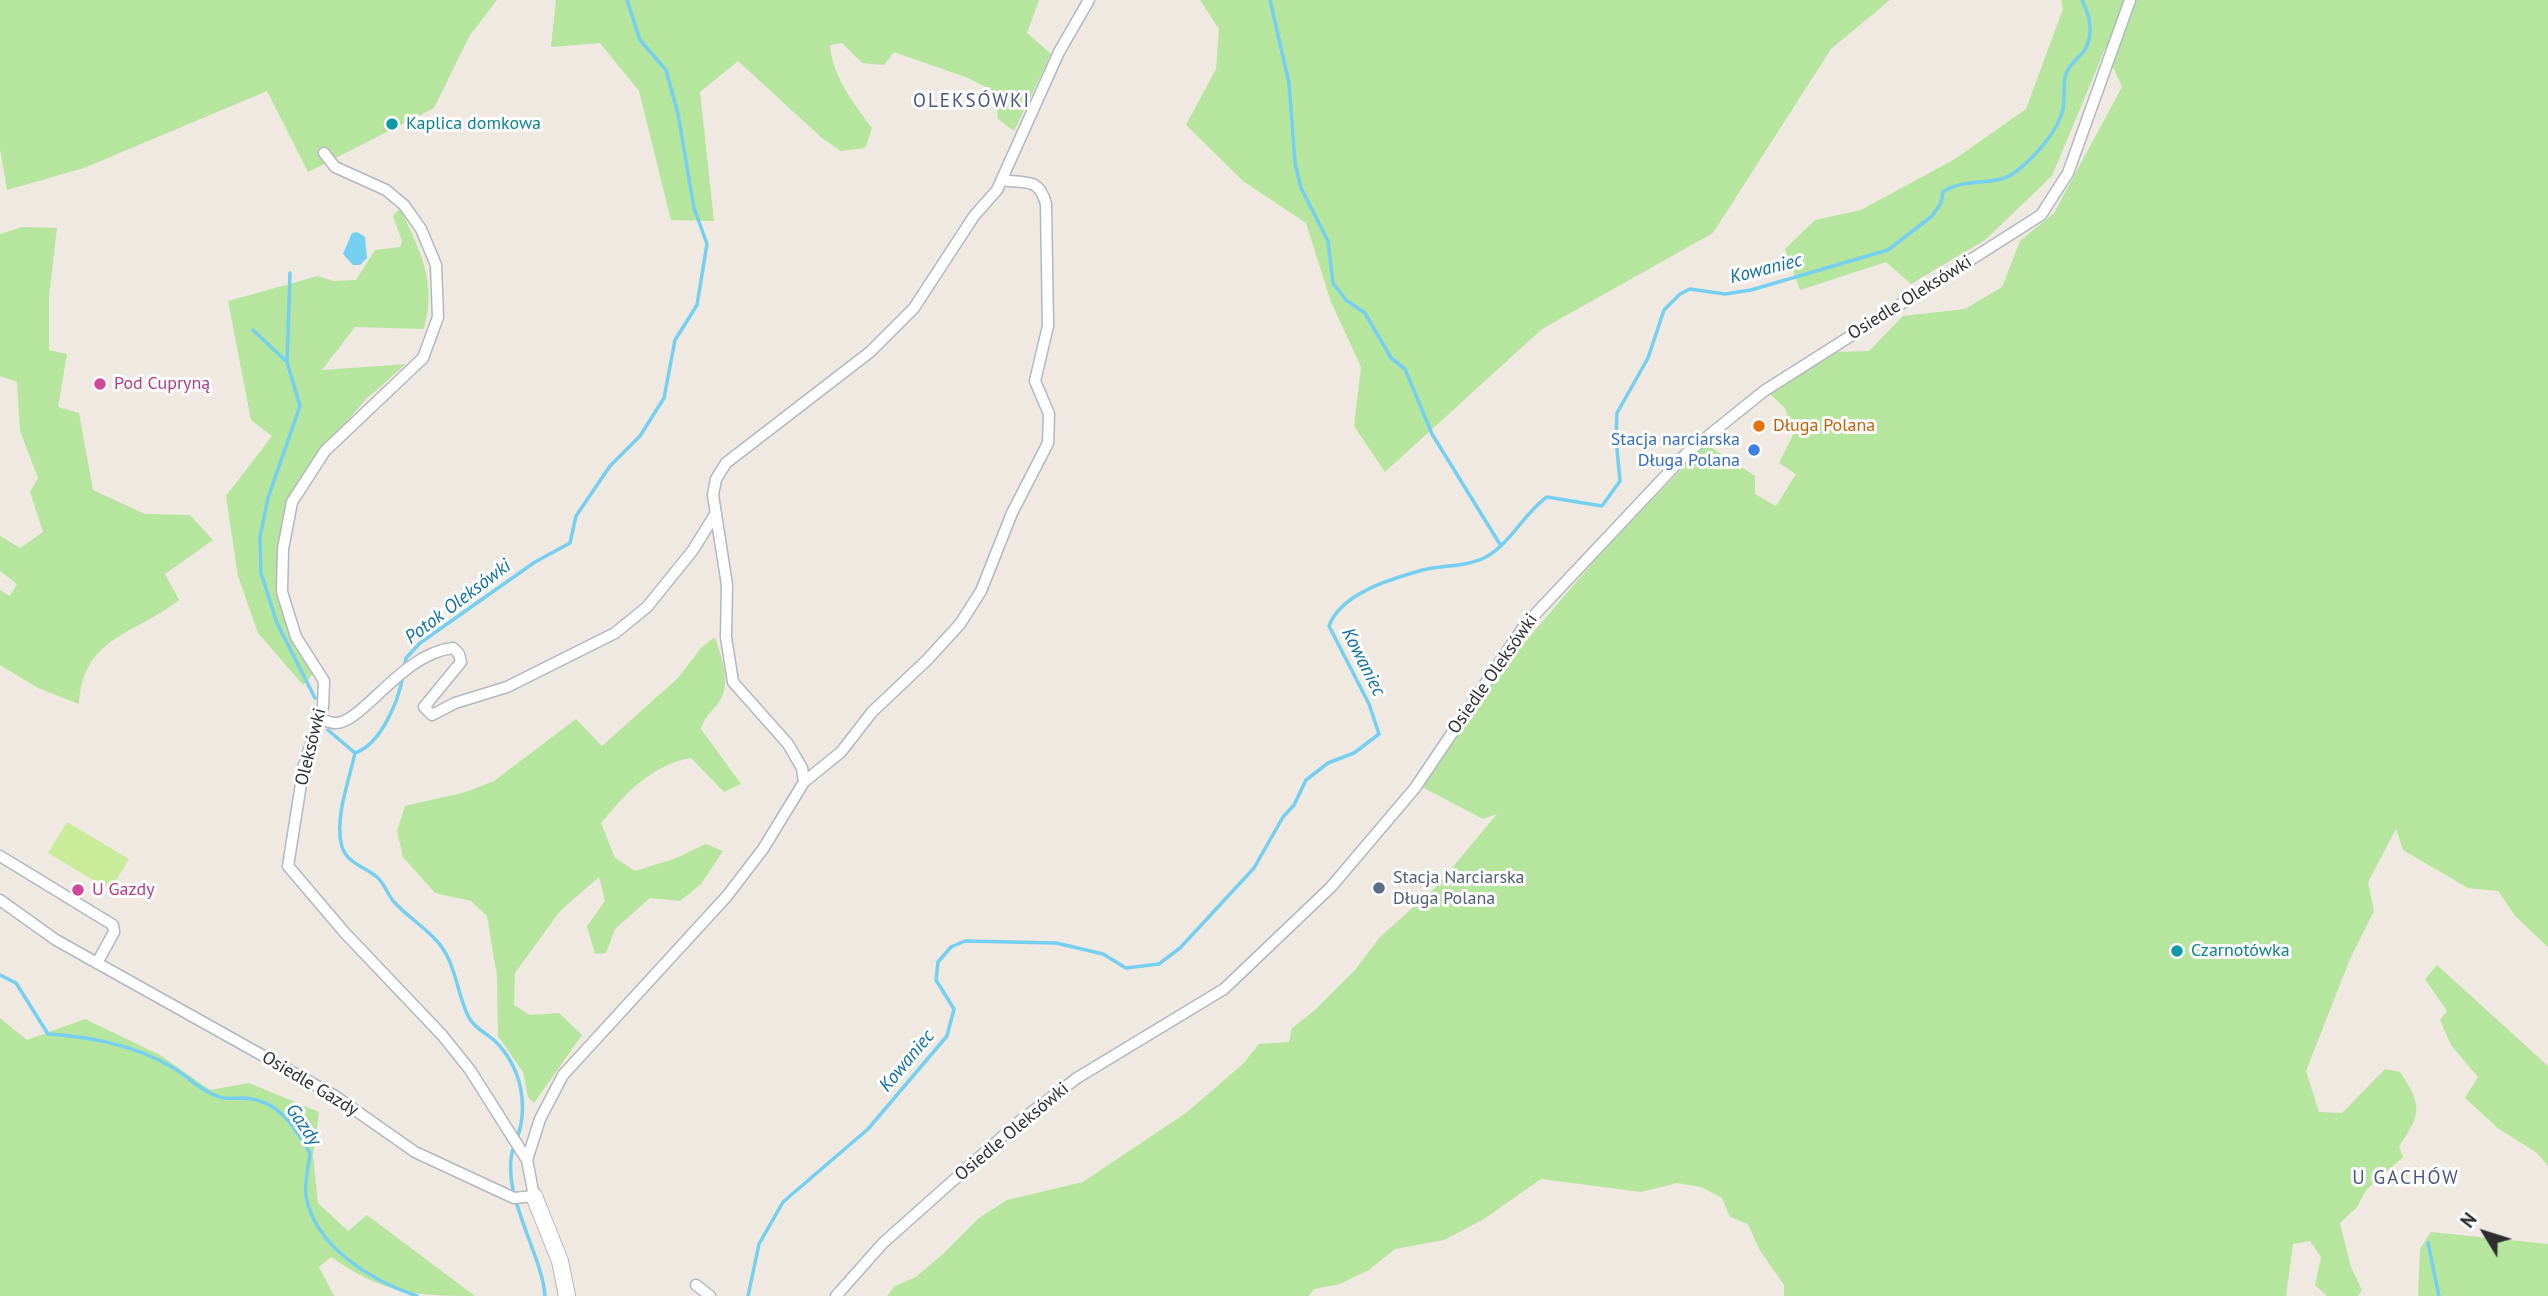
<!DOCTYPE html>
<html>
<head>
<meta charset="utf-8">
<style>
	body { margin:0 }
	#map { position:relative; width:2548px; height:1296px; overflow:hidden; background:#efe9e1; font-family:"PT Sans",sans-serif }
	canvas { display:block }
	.north { position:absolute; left:2450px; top:1198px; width:70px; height:70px; -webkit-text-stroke:5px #fff; paint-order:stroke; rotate:308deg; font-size:19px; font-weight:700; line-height:28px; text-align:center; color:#2e2e2e }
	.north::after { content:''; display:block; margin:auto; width:24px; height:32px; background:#2e2e2e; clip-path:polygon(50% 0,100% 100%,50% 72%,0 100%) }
</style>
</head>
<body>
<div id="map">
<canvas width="2548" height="1296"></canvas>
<div class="north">N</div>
</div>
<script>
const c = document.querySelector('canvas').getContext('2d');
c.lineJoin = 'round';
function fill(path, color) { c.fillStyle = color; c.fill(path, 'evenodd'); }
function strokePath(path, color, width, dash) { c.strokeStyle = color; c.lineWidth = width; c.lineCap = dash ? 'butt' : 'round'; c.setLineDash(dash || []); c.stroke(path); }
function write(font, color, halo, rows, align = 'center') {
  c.font = font + ' "PT Sans",sans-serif'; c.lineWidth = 6; c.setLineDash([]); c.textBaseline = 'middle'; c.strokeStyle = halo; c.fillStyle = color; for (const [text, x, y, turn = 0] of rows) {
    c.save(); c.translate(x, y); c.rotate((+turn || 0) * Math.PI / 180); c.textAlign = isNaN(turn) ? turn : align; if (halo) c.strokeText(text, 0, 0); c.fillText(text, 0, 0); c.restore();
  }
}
const green = new Path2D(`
	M 0,0 L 497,0 L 470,35 L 434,108 L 308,172 L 267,91 L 84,168 L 7,190 L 0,149 Z
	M 556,0 L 1039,0 L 1027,33 L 1051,54 L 1014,131 L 998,119 L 995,92 L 968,78 L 894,52 L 884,65 L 862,63 L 842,43 L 830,45 C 832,76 854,104 872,128 L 865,148 L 841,151 L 822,138 L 738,61 L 700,92 L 714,221 L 671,220 L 639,91 L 600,43 L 551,47 Z
	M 1200,0 L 1890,0 L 1831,49 L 1713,233 L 1542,329 L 1385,472 L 1354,426 L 1361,367 L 1331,302 L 1306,223 L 1243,181 L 1186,125 L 1216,69 L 1219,29 Z
	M 2061,0 L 2548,0 L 2548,947 L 2516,917 L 2498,891 L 2468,888 L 2403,850 L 2396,829 L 2368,882 L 2374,911 L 2350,959 L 2306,1071 L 2319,1112 L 2342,1113 L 2385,1069 L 2400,1072 C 2422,1105 2422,1114 2399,1146 L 2403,1157 L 2366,1190 L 2357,1207 L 2340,1223 L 2351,1267 L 2362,1290 L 2358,1296 L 2327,1296 L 2315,1285 L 2321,1257 L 2310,1241 L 2293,1244 L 2286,1296 L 1784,1296 L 1784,1285 L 1759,1249 L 1748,1224 L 1730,1217 L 1722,1198 L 1701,1187 L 1677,1183 L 1641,1192 L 1541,1179 L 1484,1219 L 1444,1240 L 1395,1249 L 1369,1270 L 1340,1284 L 1314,1289 L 1309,1296 L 887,1296 L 895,1286 L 916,1277 L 943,1254 L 979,1218 L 1007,1200 L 1083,1182 L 1186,1113 L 1244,1063 L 1259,1044 L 1289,1042 L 1292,1028 L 1314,1011 L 1355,970 L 1380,937 L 1436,887 L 1497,814 L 1483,819 L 1420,786 L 1507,663 L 1601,553 L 1706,444 L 1755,476 L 1755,494 L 1776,506 L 1796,474 L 1779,463 L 1794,433 L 1785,408 L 1770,394 L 1837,352 L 1869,351 L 1903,316 L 1965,309 L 2002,287 L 2020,241 L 2054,213 L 2122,87 L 2105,49 L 2052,176 L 1985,240 L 1911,284 L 1886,262 L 1800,290 L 1785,249 L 1815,220 L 1861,210 L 1955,159 L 2026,109 L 2063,9 Z
	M 400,208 C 420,251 437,280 424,329 L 355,327 L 322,370 L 406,364 L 364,401 L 299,479 L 277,568 L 315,672 L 303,685 L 258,633 L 238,576 L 226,496 L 272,436 L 251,420 L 228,301 L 318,276 L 334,281 L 356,280 L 375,250 L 400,247 L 402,241 L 393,216 Z
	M 22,227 L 57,228 L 49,297 L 49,350 L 67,354 L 58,407 L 79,413 L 93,490 L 145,514 L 190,515 L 213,540 L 165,574 L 179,600 C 135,635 83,636 79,704 L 38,688 L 0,665 L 0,590 L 10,596 L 17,584 L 0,571 L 0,536 L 20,548 L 43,532 L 30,492 L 38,478 L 20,431 L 17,382 L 0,376 L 0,234 Z
	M 715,637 C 721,656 732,684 719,702 C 711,713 706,714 701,729 L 741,784 L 724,792 L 691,758 C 651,765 626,793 601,823 L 615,858 L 635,871 L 674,859 L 706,844 L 723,851 L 701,884 L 680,901 L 650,898 L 615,929 L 606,953 L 595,954 L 587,926 L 605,901 L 599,877 L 560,911 L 515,973 L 514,1005 L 530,1015 L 559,1013 L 582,1035 L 534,1103 L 528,1097 L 523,1072 L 498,1036 L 497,976 L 487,916 L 471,901 L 435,893 L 403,857 L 397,831 L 405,806 L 466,792 L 494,781 L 576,719 L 602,746 L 678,678 L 701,648 Z
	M 2437,965 L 2548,1066 L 2548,1166 L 2536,1152 L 2499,1129 L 2465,1098 L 2478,1077 L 2451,1045 L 2440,1020 L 2447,1011 L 2425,979 Z
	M 0,1018 L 27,1040 L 85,1019 L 160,1055 L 210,1090 L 249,1083 L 319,1112 L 313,1156 L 318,1203 L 348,1231 L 367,1215 L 475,1296 C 413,1296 383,1293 331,1257 L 319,1267 L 334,1296 L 0,1296 Z
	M 2431,1232 L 2548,1244 L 2548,1296 L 2418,1296 L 2420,1249 Z`);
const pitch = new Path2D(`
	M 67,822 L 129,859 L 110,890 L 48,853 Z`);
const water = new Path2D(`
	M 357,232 L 365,237 L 367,258 L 360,265 L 353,265 L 343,254 L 352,233 Z`);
const stream = new Path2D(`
	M 1270,0 L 1289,83 L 1295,163 L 1301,188 L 1328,241 L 1333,283 L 1346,300 L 1365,313 L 1391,358 L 1405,369 L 1432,434 L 1501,546
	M 290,273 L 287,362 L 300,406 L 268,498 L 260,537 L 261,573 L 277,623 L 315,698
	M 253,330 L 287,362
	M 404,669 L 406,658 L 420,643 L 535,562 L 570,543 L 576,516 L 610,466 L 640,436 L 664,398 L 675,340 L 697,305 L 707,244 L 694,208 L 678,114 L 666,70 L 640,40 L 627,0
	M 403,676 C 398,702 381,744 355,753 C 349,781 334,819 342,847 C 348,864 364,866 377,877 C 385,884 388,896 395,903 C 407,916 423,926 435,939 C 456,960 456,991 468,1016 C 473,1027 486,1033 495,1041 C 521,1067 529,1104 517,1139
	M 328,730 L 355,753
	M 0,975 L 16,983 L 48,1034 C 92,1037 134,1045 172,1067 C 186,1075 198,1088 212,1094 C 223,1100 232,1098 243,1098 C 278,1099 294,1126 310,1153 C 309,1166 304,1183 306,1196 C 315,1247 372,1281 417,1296
	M 514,1146 C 498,1191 542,1252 545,1296
	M 2428,1243 L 2439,1296
	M 748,1296 L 759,1244 L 783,1202 L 868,1129 L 947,1036 L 954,1009 L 936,980 L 938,962 L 951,947 L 965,941 L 1056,943 L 1103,954 L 1126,968 L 1159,964 L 1180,948 L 1254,868 L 1283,817 L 1294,805 L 1306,780 L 1328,763 L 1354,753 L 1379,734 L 1369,704 L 1329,626 C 1341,593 1391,579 1423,570 C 1443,565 1467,567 1486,557 C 1511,543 1524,513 1547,497 L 1602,506 L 1620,481 L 1616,439 L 1617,413 L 1648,358 L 1664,310 L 1680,294 L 1690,289 L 1725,294 L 1751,290 L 1888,250 L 1932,216 L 1941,203 L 1943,192 C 1964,177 1994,187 2014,173 C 2033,159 2058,132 2063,109 C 2065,99 2063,87 2065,77 C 2068,65 2077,60 2084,51 C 2095,34 2090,16 2082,0`);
const street = new Path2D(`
	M 319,719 C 324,720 330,723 335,723 C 362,724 402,653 453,648 L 459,654 L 461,662 L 424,707 L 432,715 L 455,703 L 507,687 L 615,633 L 647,607 L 693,550 L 716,513
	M 804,782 L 841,752 L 872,712 L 927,660 L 960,624 L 981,591 L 1012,513 L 1048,443 L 1049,414 L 1035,381 L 1048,326 L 1046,204 C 1039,177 1026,184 1002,180
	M 0,856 L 113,925 L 114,932 L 97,963
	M 0,900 L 56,940 L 335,1096 L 415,1152 L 514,1198 L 534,1196 L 527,1160 L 470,1070 L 442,1035 L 345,933 L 288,866 L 304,765 L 323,707 L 324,681 L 296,637 L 282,592 L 283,549 L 292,502 L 325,451 L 423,358 L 438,317 L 436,265 L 421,229 L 404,205 L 386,190 L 335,167 L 324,153
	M 527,1160 L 540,1119 L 563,1075 L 727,896 L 763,849 L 804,782 L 802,768 L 788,744 L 733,682 L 726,637 L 727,585 L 713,495 L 716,479 L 726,463 L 870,352 L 914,308 L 974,216 L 997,190 L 1059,52 L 1089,0
	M 696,1285 L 710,1296
	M 836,1296 L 883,1243 L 1020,1121 L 1077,1078 L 1224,989 L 1331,887 L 1415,788 L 1525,625 L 1687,453 L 1764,391 L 2041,215 L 2068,173 L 2130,0`);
const secondary = new Path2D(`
	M 534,1196 L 560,1261 L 567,1296`);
const markers = [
	[392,124,7,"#0f9aa8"],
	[100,384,7,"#d1479c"],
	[1759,426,7,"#e8710a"],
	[1754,450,7,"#3f7fe0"],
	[1379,888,7,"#5c6f8a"],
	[78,890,7,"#d1479c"],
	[2177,951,7,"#0f9aa8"]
];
const cultureNames = [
	["Kaplica domkowa",406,124],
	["Czarnotówka",2191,951]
];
const streetNames = [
	["Osiedle Oleksówki",1910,298,-32],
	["Osiedle Oleksówki",1493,674,-55],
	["Oleksówki",311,747,-76],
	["Osiedle Gazdy",310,1084,31],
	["Osiedle Oleksówki",1012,1132,-40]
];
const hotelNames = [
	["Pod Cupryną",114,384],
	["U Gazdy",92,890]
];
const foodNames = [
	["Długa Polana",1773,426]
];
const shopNames = [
	["Stacja narciarska",1740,440],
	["Długa Polana",1740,461]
];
const serviceNames = [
	["Stacja Narciarska",1393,878],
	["Długa Polana",1393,899]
];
const neighbourhoodNames = [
	["OLEKSÓWKI",972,102],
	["U GACHÓW",2406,1179]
];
const waterNames = [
	["Kowaniec",1766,269,-14],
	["Potok Oleksówki",458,602,-37],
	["Kowaniec",1363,662,63],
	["Kowaniec",907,1061,-50],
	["Gazdy",303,1125,55]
];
fill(green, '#b6e59e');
fill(pitch, '#c9ec9a');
fill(water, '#75cff0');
strokePath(stream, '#75cff0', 3.5);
strokePath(street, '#b4b7c1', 13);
strokePath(secondary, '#b4b7c1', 18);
strokePath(street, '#fff', 10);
strokePath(secondary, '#fff', 16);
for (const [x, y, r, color] of markers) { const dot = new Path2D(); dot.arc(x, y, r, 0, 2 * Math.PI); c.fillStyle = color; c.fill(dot); strokePath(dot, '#fff', 2.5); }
write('18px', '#0d838f', '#fff', cultureNames, 'left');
write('18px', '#2e2e2e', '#fff', streetNames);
write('18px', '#b23c85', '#fff', hotelNames, 'left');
write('18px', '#c56008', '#fff', foodNames, 'left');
write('18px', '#366cbe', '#fff', shopNames, 'right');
write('18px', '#4e5e75', '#fff', serviceNames, 'left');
c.letterSpacing = '2px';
write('19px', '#4d5680', '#fff', neighbourhoodNames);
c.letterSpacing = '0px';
write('italic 19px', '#0d6fa3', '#fff', waterNames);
</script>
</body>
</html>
